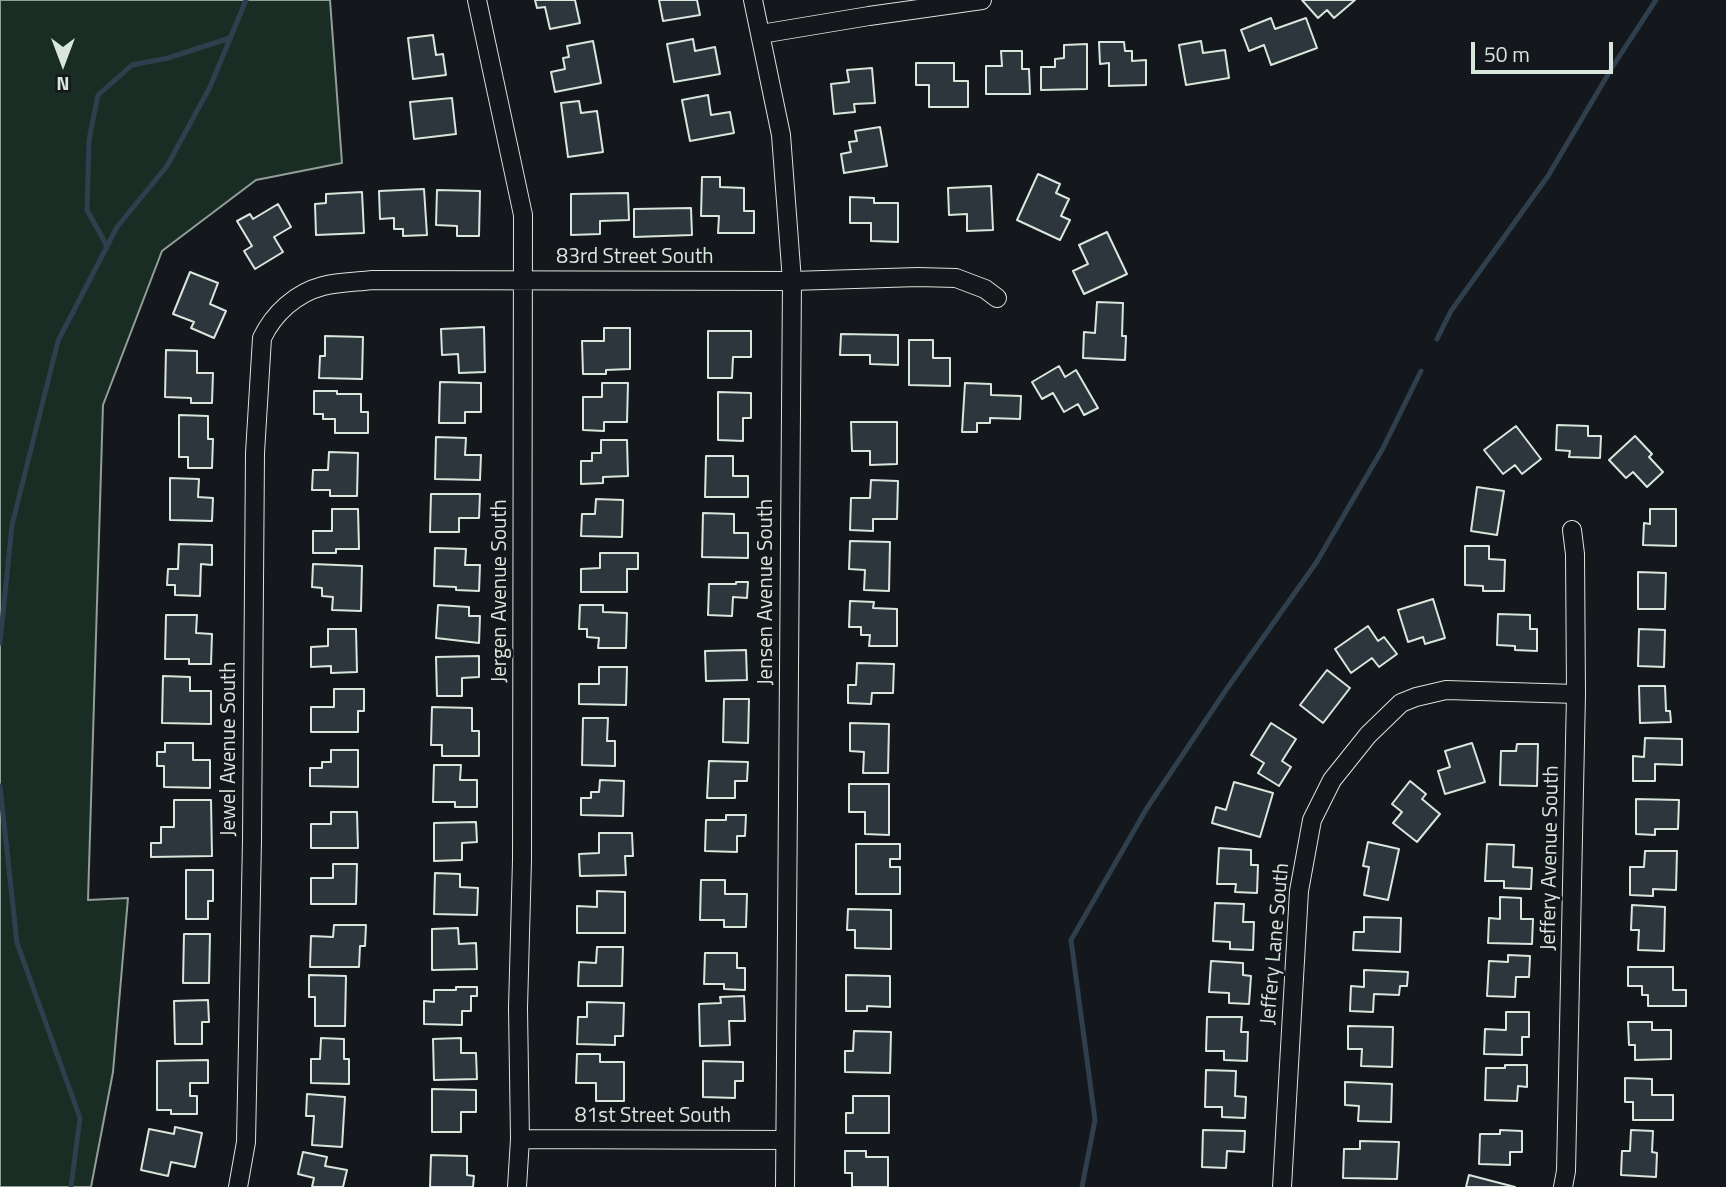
<!DOCTYPE html>
<html>
<head>
<meta charset="utf-8">
<style>
	body { margin:0 }
	#map { position:relative; width:1726px; height:1187px; overflow:hidden; background:#14181c; font-family:"Titillium Web",sans-serif }
	canvas { display:block }
	.north { position:absolute; left:28px; top:28px; width:70px; height:70px; -webkit-text-stroke:5px #14181c; paint-order:stroke; rotate:180deg; font-size:19px; font-weight:700; line-height:28px; text-align:center; color:#d8e6dc }
	.north::after { content:''; display:block; margin:auto; width:24px; height:32px; background:#d8e6dc; clip-path:polygon(50% 0,100% 100%,50% 72%,0 100%) }
	.scale { position:absolute; left:1471px; top:42px; width:142px; height:32px; box-sizing:border-box; border:4px solid #d8e6dc; border-top:0; padding-left:9px; font-size:21px; line-height:24px; white-space:nowrap; color:#d8e6dc; -webkit-text-stroke:5px #14181c; paint-order:stroke }
</style>
</head>
<body>
<div id="map">
<canvas width="1726" height="1187"></canvas>
<div class="north">N</div>
<div class="scale">50 m</div>
</div>
<script>
const c = document.querySelector('canvas').getContext('2d');
c.lineJoin = 'round';
function fill(path, color) { c.fillStyle = color; c.fill(path, 'evenodd'); }
function strokePath(path, color, width, dash) { c.strokeStyle = color; c.lineWidth = width; c.lineCap = dash ? 'butt' : 'round'; c.setLineDash(dash || []); c.stroke(path); }
function write(font, color, halo, rows, align = 'center') {
  c.font = font + ' "Titillium Web",sans-serif'; c.lineWidth = 5; c.setLineDash([]); c.textBaseline = 'middle'; c.strokeStyle = halo; c.fillStyle = color; for (const [text, x, y, turn = 0] of rows) {
    c.save(); c.translate(x, y); c.rotate((+turn || 0) * Math.PI / 180); c.textAlign = isNaN(turn) ? turn : align; if (halo) c.strokeText(text, 0, 0); c.fillText(text, 0, 0); c.restore();
  }
}
const green = new Path2D(`
	M 0,0 L 330,0 L 342,163 L 256,180 L 162,251 L 103,405 L 88,900 L 128,898 L 113,1072 L 91,1187 L 0,1187 Z`);
const stream = new Path2D(`
	M 107,246 L 87,210 L 89,140 L 98,95 L 132,65 L 168,58 L 230,38
	M 1437,339 L 1451,311 L 1548,176 L 1613,66 L 1656,0
	M 0,643 L 12,525 L 58,341 L 117,227 L 167,166 L 210,87 L 246,0
	M 0,786 L 17,943 L 80,1118 L 71,1187
	M 1082,1187 L 1095,1120 L 1071,940 L 1147,808 L 1228,687 L 1316,563 L 1383,448 L 1421,371`);
const building = new Path2D(`
	M 535,0 L 575,0 L 580,23 L 550,29 L 545,7 L 537,8 Z
	M 659,0 L 697,0 L 700,15 L 663,21 Z
	M 1302,0 L 1355,0 L 1334,18 L 1327,10 L 1318,18 Z
	M 1271,18 L 1275,29 L 1306,18 L 1317,48 L 1271,65 L 1264,45 L 1249,51 L 1241,30 Z
	M 433,35 L 436,55 L 443,54 L 446,75 L 413,79 L 408,38 Z
	M 693,39 L 695,51 L 715,47 L 720,74 L 674,82 L 667,44 Z
	M 593,41 L 601,83 L 555,92 L 551,72 L 565,69 L 563,58 L 569,57 L 567,46 Z
	M 1201,41 L 1203,53 L 1225,50 L 1229,78 L 1186,85 L 1179,45 Z
	M 1099,42 L 1124,42 L 1125,51 L 1132,51 L 1132,61 L 1146,60 L 1146,85 L 1109,86 L 1109,63 L 1100,64 Z
	M 1087,44 L 1087,89 L 1041,90 L 1041,67 L 1055,67 L 1055,59 L 1064,58 L 1064,45 Z
	M 1001,51 L 1022,51 L 1022,69 L 1029,69 L 1030,94 L 986,94 L 986,66 L 1002,66 Z
	M 916,63 L 954,63 L 954,81 L 968,81 L 968,107 L 929,107 L 929,85 L 916,85 Z
	M 872,68 L 875,103 L 854,104 L 855,112 L 834,114 L 831,84 L 849,82 L 847,70 Z
	M 708,95 L 711,115 L 730,112 L 734,133 L 690,141 L 682,100 Z
	M 452,98 L 456,134 L 414,139 L 410,102 Z
	M 579,101 L 581,113 L 597,111 L 603,152 L 568,157 L 561,103 Z
	M 880,127 L 887,166 L 844,173 L 841,154 L 851,152 L 849,142 L 857,141 L 855,131 Z
	M 1038,174 L 1060,184 L 1056,193 L 1069,199 L 1061,216 L 1070,220 L 1060,240 L 1017,220 Z
	M 702,177 L 720,177 L 720,187 L 744,188 L 744,211 L 754,211 L 754,233 L 718,233 L 719,216 L 701,216 Z
	M 991,186 L 993,230 L 967,231 L 967,214 L 949,215 L 948,188 Z
	M 424,189 L 427,235 L 403,236 L 403,229 L 394,229 L 394,218 L 380,219 L 379,191 Z
	M 437,190 L 480,191 L 479,236 L 457,236 L 457,226 L 436,225 Z
	M 362,192 L 364,233 L 316,235 L 315,204 L 326,203 L 326,194 Z
	M 628,193 L 629,220 L 600,221 L 600,234 L 571,235 L 571,194 Z
	M 850,197 L 874,198 L 874,203 L 898,203 L 898,242 L 871,241 L 871,223 L 850,223 Z
	M 278,204 L 291,227 L 274,237 L 283,252 L 255,269 L 244,251 L 252,246 L 237,221 L 250,214 L 253,219 Z
	M 691,208 L 692,235 L 634,237 L 634,209 Z
	M 1107,232 L 1127,274 L 1084,294 L 1073,271 L 1088,264 L 1079,245 Z
	M 190,272 L 218,283 L 210,304 L 226,311 L 214,338 L 191,328 L 194,322 L 173,314 Z
	M 1097,302 L 1123,303 L 1122,336 L 1126,336 L 1125,360 L 1083,358 L 1084,332 L 1095,333 Z
	M 484,327 L 485,372 L 459,373 L 458,354 L 442,355 L 441,329 Z
	M 604,328 L 630,328 L 630,369 L 606,370 L 606,374 L 583,374 L 582,341 L 604,341 Z
	M 708,331 L 751,331 L 751,357 L 733,357 L 732,378 L 708,378 Z
	M 841,334 L 898,335 L 898,365 L 870,364 L 870,355 L 840,355 Z
	M 325,336 L 363,337 L 362,379 L 319,378 L 320,356 L 325,356 Z
	M 909,340 L 933,340 L 933,358 L 950,358 L 950,386 L 909,385 Z
	M 166,350 L 197,351 L 197,373 L 213,373 L 212,403 L 191,403 L 191,398 L 165,397 Z
	M 1059,366 L 1065,377 L 1076,370 L 1098,408 L 1084,415 L 1078,404 L 1064,412 L 1053,393 L 1042,399 L 1032,382 Z
	M 440,382 L 481,383 L 481,412 L 465,412 L 465,423 L 439,423 Z
	M 602,383 L 628,383 L 627,422 L 604,422 L 604,431 L 583,430 L 583,397 L 602,397 Z
	M 965,383 L 991,384 L 991,395 L 1021,396 L 1020,419 L 990,418 L 990,423 L 977,423 L 977,432 L 962,432 Z
	M 314,391 L 337,391 L 337,394 L 361,394 L 361,412 L 368,412 L 368,433 L 335,433 L 335,419 L 323,419 L 323,414 L 314,414 Z
	M 718,392 L 751,393 L 751,418 L 743,418 L 743,441 L 718,440 Z
	M 179,415 L 208,416 L 208,439 L 213,439 L 212,468 L 188,468 L 188,457 L 179,457 Z
	M 851,422 L 897,422 L 897,464 L 870,465 L 870,451 L 852,451 Z
	M 1557,425 L 1588,426 L 1588,436 L 1601,436 L 1600,458 L 1569,457 L 1570,451 L 1556,450 Z
	M 1516,426 L 1541,459 L 1522,474 L 1515,465 L 1503,474 L 1484,450 Z
	M 1635,436 L 1652,454 L 1649,457 L 1663,472 L 1647,487 L 1633,472 L 1626,478 L 1609,460 Z
	M 436,437 L 466,438 L 465,455 L 481,455 L 480,480 L 435,479 Z
	M 601,440 L 627,440 L 628,476 L 603,477 L 603,483 L 581,484 L 581,461 L 592,461 L 592,453 L 601,453 Z
	M 329,452 L 358,453 L 357,496 L 330,496 L 330,490 L 312,490 L 313,470 L 328,470 Z
	M 706,456 L 733,456 L 733,476 L 748,476 L 748,497 L 705,497 Z
	M 170,478 L 199,479 L 198,497 L 213,498 L 212,521 L 170,520 Z
	M 871,480 L 898,481 L 897,519 L 873,519 L 873,531 L 850,530 L 851,498 L 870,498 Z
	M 1477,487 L 1504,491 L 1497,535 L 1471,531 Z
	M 431,494 L 480,494 L 479,518 L 459,518 L 459,532 L 430,532 Z
	M 596,499 L 623,500 L 622,537 L 581,536 L 582,514 L 595,514 Z
	M 332,509 L 358,509 L 359,549 L 336,549 L 336,553 L 313,553 L 313,531 L 332,531 Z
	M 1650,509 L 1676,509 L 1676,546 L 1643,545 L 1644,523 L 1650,524 Z
	M 703,513 L 734,514 L 734,533 L 748,533 L 748,558 L 702,557 Z
	M 850,541 L 890,542 L 889,591 L 864,590 L 865,570 L 849,569 Z
	M 179,544 L 212,545 L 212,565 L 201,564 L 200,596 L 175,595 L 175,585 L 167,585 L 168,569 L 178,569 Z
	M 1465,546 L 1489,546 L 1489,559 L 1505,560 L 1504,591 L 1483,591 L 1483,586 L 1465,585 Z
	M 435,548 L 466,549 L 465,565 L 480,565 L 479,591 L 456,590 L 456,587 L 434,586 Z
	M 600,553 L 638,553 L 638,569 L 627,569 L 627,592 L 581,592 L 581,569 L 600,568 Z
	M 313,564 L 362,566 L 361,611 L 332,610 L 333,597 L 322,596 L 322,588 L 312,587 Z
	M 1638,572 L 1666,573 L 1665,609 L 1638,609 Z
	M 736,582 L 748,582 L 747,598 L 733,597 L 732,616 L 708,615 L 709,584 L 736,584 Z
	M 1433,599 L 1445,638 L 1425,644 L 1423,637 L 1408,642 L 1398,610 Z
	M 850,601 L 874,602 L 873,608 L 897,609 L 897,646 L 869,646 L 870,635 L 861,635 L 861,627 L 849,627 Z
	M 438,605 L 469,607 L 469,616 L 480,616 L 479,643 L 436,638 Z
	M 580,605 L 603,605 L 603,612 L 627,613 L 626,648 L 598,648 L 599,638 L 587,637 L 587,629 L 579,629 Z
	M 1498,614 L 1530,615 L 1530,629 L 1537,629 L 1537,651 L 1515,650 L 1515,646 L 1497,645 Z
	M 166,615 L 197,615 L 196,633 L 212,634 L 211,664 L 189,664 L 189,659 L 165,659 Z
	M 1368,626 L 1378,641 L 1384,637 L 1397,654 L 1379,667 L 1372,658 L 1351,673 L 1335,649 Z
	M 328,629 L 356,629 L 357,672 L 331,673 L 331,666 L 311,667 L 311,647 L 328,646 Z
	M 1639,629 L 1665,630 L 1664,667 L 1638,666 Z
	M 746,650 L 747,680 L 706,681 L 705,651 Z
	M 479,656 L 479,677 L 462,678 L 462,696 L 437,696 L 436,657 Z
	M 857,663 L 894,664 L 893,693 L 872,693 L 871,704 L 848,703 L 848,685 L 856,685 Z
	M 599,667 L 627,667 L 626,705 L 579,704 L 579,684 L 599,684 Z
	M 1327,670 L 1350,688 L 1323,723 L 1300,705 Z
	M 163,676 L 190,677 L 190,691 L 211,691 L 211,724 L 162,723 Z
	M 1639,686 L 1665,686 L 1666,711 L 1670,711 L 1671,722 L 1640,723 Z
	M 334,689 L 364,689 L 364,711 L 358,711 L 358,732 L 311,732 L 311,707 L 334,707 Z
	M 724,699 L 749,699 L 748,743 L 723,742 Z
	M 432,707 L 472,708 L 472,731 L 479,731 L 479,756 L 442,756 L 442,745 L 431,745 Z
	M 583,718 L 608,718 L 607,741 L 615,741 L 615,766 L 582,765 Z
	M 850,723 L 889,724 L 888,773 L 863,773 L 864,752 L 850,751 Z
	M 1271,723 L 1296,739 L 1282,761 L 1291,767 L 1279,786 L 1258,773 L 1264,763 L 1251,755 Z
	M 1645,738 L 1682,739 L 1682,765 L 1655,764 L 1655,781 L 1633,781 L 1633,756 L 1644,757 Z
	M 165,743 L 193,743 L 193,760 L 210,760 L 210,788 L 164,787 L 164,766 L 157,766 L 157,752 L 165,752 Z
	M 1472,743 L 1485,782 L 1445,794 L 1438,771 L 1450,767 L 1445,751 Z
	M 1517,744 L 1538,744 L 1537,786 L 1500,785 L 1501,751 L 1516,751 Z
	M 331,750 L 358,750 L 358,787 L 310,786 L 310,768 L 322,768 L 322,762 L 331,762 Z
	M 709,761 L 748,762 L 747,781 L 735,781 L 735,798 L 707,798 Z
	M 434,765 L 461,765 L 460,780 L 477,780 L 477,807 L 455,807 L 455,802 L 433,802 Z
	M 600,780 L 624,781 L 623,816 L 581,815 L 581,798 L 591,798 L 591,792 L 599,792 Z
	M 1410,781 L 1426,794 L 1422,799 L 1440,814 L 1417,842 L 1393,823 L 1402,812 L 1392,804 Z
	M 1234,782 L 1273,793 L 1260,837 L 1212,823 L 1216,807 L 1226,810 Z
	M 849,784 L 889,784 L 889,835 L 865,834 L 865,812 L 849,812 Z
	M 1636,799 L 1679,800 L 1678,829 L 1655,829 L 1655,835 L 1636,834 Z
	M 174,800 L 211,800 L 212,856 L 151,857 L 151,843 L 161,843 L 161,827 L 174,827 Z
	M 331,812 L 357,812 L 358,848 L 311,848 L 311,824 L 331,824 Z
	M 726,815 L 746,815 L 745,836 L 737,836 L 737,852 L 705,851 L 706,820 L 726,820 Z
	M 476,822 L 477,842 L 462,843 L 462,860 L 434,861 L 434,823 Z
	M 599,833 L 632,833 L 633,856 L 625,856 L 626,875 L 580,876 L 579,854 L 599,853 Z
	M 1368,842 L 1399,849 L 1388,900 L 1364,895 L 1369,867 L 1363,866 Z
	M 856,844 L 900,844 L 900,859 L 890,859 L 890,867 L 900,867 L 900,894 L 856,894 Z
	M 1487,844 L 1514,845 L 1513,867 L 1532,868 L 1531,889 L 1504,888 L 1504,881 L 1485,881 Z
	M 1219,848 L 1251,850 L 1251,865 L 1258,865 L 1257,893 L 1235,892 L 1236,884 L 1217,884 Z
	M 1645,851 L 1677,851 L 1676,890 L 1653,889 L 1653,896 L 1630,895 L 1630,867 L 1644,867 Z
	M 333,864 L 357,864 L 356,904 L 311,904 L 311,878 L 333,878 Z
	M 186,870 L 213,870 L 213,901 L 208,901 L 208,919 L 186,919 Z
	M 435,873 L 460,874 L 460,887 L 478,888 L 477,915 L 434,914 Z
	M 701,880 L 725,880 L 725,894 L 747,894 L 746,927 L 724,927 L 724,920 L 700,920 Z
	M 597,891 L 625,892 L 625,933 L 577,933 L 577,906 L 597,907 Z
	M 1500,897 L 1521,898 L 1521,919 L 1533,919 L 1532,944 L 1488,943 L 1489,918 L 1500,919 Z
	M 1215,903 L 1244,904 L 1243,922 L 1254,922 L 1253,950 L 1230,949 L 1230,942 L 1213,941 Z
	M 1632,905 L 1665,907 L 1664,951 L 1638,950 L 1639,930 L 1631,930 Z
	M 848,909 L 891,910 L 891,949 L 855,948 L 855,930 L 847,930 Z
	M 1364,917 L 1401,918 L 1400,952 L 1353,950 L 1354,932 L 1364,932 Z
	M 334,925 L 366,925 L 365,946 L 360,946 L 359,967 L 310,967 L 311,936 L 333,937 Z
	M 458,928 L 459,944 L 476,943 L 477,969 L 432,970 L 432,929 Z
	M 184,934 L 210,934 L 209,983 L 183,983 Z
	M 597,947 L 623,947 L 622,986 L 578,986 L 579,962 L 596,963 Z
	M 705,953 L 737,953 L 737,968 L 745,968 L 745,990 L 724,989 L 724,984 L 704,984 Z
	M 1508,955 L 1530,956 L 1529,977 L 1516,977 L 1515,997 L 1487,996 L 1489,961 L 1508,962 Z
	M 1211,961 L 1243,963 L 1243,975 L 1251,976 L 1249,1004 L 1229,1003 L 1229,993 L 1209,992 Z
	M 1628,967 L 1673,967 L 1673,990 L 1686,990 L 1686,1006 L 1648,1006 L 1648,995 L 1642,995 L 1642,986 L 1628,986 Z
	M 1364,970 L 1408,972 L 1407,986 L 1400,986 L 1399,995 L 1374,994 L 1373,1012 L 1350,1011 L 1351,986 L 1364,987 Z
	M 309,975 L 346,976 L 345,1026 L 315,1026 L 315,997 L 309,997 Z
	M 846,975 L 890,976 L 890,1007 L 867,1006 L 867,1011 L 846,1011 Z
	M 456,987 L 477,987 L 477,996 L 471,996 L 471,1011 L 462,1011 L 462,1025 L 424,1024 L 424,1001 L 434,1002 L 434,990 L 456,990 Z
	M 744,996 L 745,1021 L 729,1021 L 730,1045 L 700,1046 L 699,1004 L 721,1003 L 720,997 Z
	M 208,1000 L 209,1022 L 202,1022 L 202,1044 L 175,1044 L 174,1001 Z
	M 587,1002 L 624,1003 L 623,1036 L 615,1036 L 615,1045 L 577,1044 L 578,1017 L 587,1017 Z
	M 1506,1012 L 1529,1012 L 1529,1037 L 1522,1037 L 1522,1055 L 1484,1054 L 1485,1029 L 1506,1030 Z
	M 1207,1017 L 1242,1017 L 1241,1032 L 1248,1032 L 1247,1061 L 1224,1060 L 1224,1051 L 1206,1051 Z
	M 1628,1022 L 1652,1022 L 1652,1030 L 1671,1030 L 1671,1059 L 1635,1060 L 1635,1045 L 1629,1045 Z
	M 1348,1026 L 1393,1027 L 1392,1067 L 1361,1066 L 1362,1049 L 1348,1049 Z
	M 854,1031 L 891,1032 L 890,1073 L 845,1072 L 845,1051 L 853,1051 Z
	M 321,1038 L 344,1039 L 344,1059 L 349,1059 L 349,1084 L 311,1083 L 311,1059 L 320,1059 Z
	M 461,1038 L 461,1053 L 476,1053 L 477,1079 L 434,1080 L 433,1039 Z
	M 577,1054 L 600,1054 L 600,1062 L 624,1062 L 624,1101 L 596,1101 L 596,1083 L 576,1083 Z
	M 208,1060 L 208,1083 L 190,1083 L 190,1096 L 197,1096 L 197,1114 L 171,1114 L 171,1110 L 157,1110 L 157,1061 Z
	M 703,1061 L 743,1062 L 743,1081 L 735,1081 L 735,1098 L 703,1097 Z
	M 1505,1065 L 1527,1065 L 1527,1087 L 1518,1086 L 1517,1101 L 1485,1100 L 1486,1068 L 1505,1068 Z
	M 1206,1070 L 1236,1071 L 1235,1096 L 1246,1097 L 1245,1118 L 1222,1117 L 1222,1107 L 1205,1107 Z
	M 1625,1078 L 1652,1079 L 1652,1095 L 1673,1095 L 1673,1120 L 1633,1120 L 1633,1102 L 1625,1102 Z
	M 1345,1082 L 1392,1084 L 1391,1122 L 1358,1121 L 1359,1106 L 1345,1105 Z
	M 432,1089 L 476,1090 L 476,1112 L 461,1112 L 461,1132 L 432,1132 Z
	M 307,1094 L 345,1097 L 342,1147 L 312,1145 L 314,1116 L 306,1116 Z
	M 853,1096 L 889,1096 L 889,1133 L 846,1133 L 846,1113 L 853,1113 Z
	M 175,1127 L 202,1133 L 195,1167 L 171,1162 L 168,1176 L 141,1170 L 149,1129 L 174,1134 Z
	M 1203,1130 L 1245,1131 L 1244,1152 L 1227,1151 L 1226,1168 L 1202,1167 Z
	M 1500,1130 L 1522,1131 L 1522,1152 L 1510,1152 L 1510,1165 L 1479,1164 L 1480,1134 L 1500,1134 Z
	M 1631,1130 L 1653,1131 L 1652,1152 L 1657,1153 L 1656,1177 L 1621,1175 L 1622,1151 L 1630,1151 Z
	M 1360,1141 L 1399,1142 L 1397,1179 L 1343,1178 L 1344,1149 L 1360,1149 Z
	M 845,1151 L 866,1151 L 866,1157 L 888,1157 L 888,1187 L 852,1187 L 852,1173 L 845,1173 Z
	M 303,1152 L 327,1157 L 325,1166 L 347,1170 L 343,1187 L 312,1187 L 314,1178 L 298,1174 Z
	M 431,1155 L 467,1156 L 467,1175 L 474,1176 L 473,1187 L 430,1187 Z
	M 1469,1175 L 1515,1187 L 1466,1187 Z`);
const minor = new Path2D(`
	M 477,0 L 523,215 L 522,860 L 518,1008 L 520,1139 L 517,1187
	M 753,0 L 781,135 L 792,281 L 785,1187
	M 761,34 L 869,16 L 982,0
	M 520,1139 L 785,1140
	M 238,1187 L 246,1142 L 252,840 L 255,453 L 262,338 C 274,313 296,293 323,286 C 339,282 357,282 373,280 L 792,281 L 918,277 L 956,278 L 985,289 L 997,298
	M 1282,1187 L 1299,891 L 1312,820 L 1332,780 L 1368,735 L 1401,703 L 1416,697 L 1446,690 L 1576,694
	M 1563,1187 L 1566,1171 L 1576,694 L 1575,554 L 1572,530`);
const streetNames = [
	["83rd Street South",635,258],
	["Jergen Avenue South",501,591,-90],
	["Jensen Avenue South",767,592,-90],
	["Jewel Avenue South",230,749,-90],
	["Jeffery Avenue South",1551,858,-89],
	["Jeffery Lane South",1276,944,-85],
	["81st Street South",653,1117]
];
fill(green, '#1a2d24');
strokePath(green, '#939e99', 2);
strokePath(stream, '#2f3f4d', 5);
fill(building, '#2c363c');
strokePath(building, '#d8e6dc', 2);
strokePath(minor, '#d8e6dc', 20);
strokePath(minor, '#14181c', 18);
write('21px', '#d8e6dc', '#14181c', streetNames);
</script>
</body>
</html>
